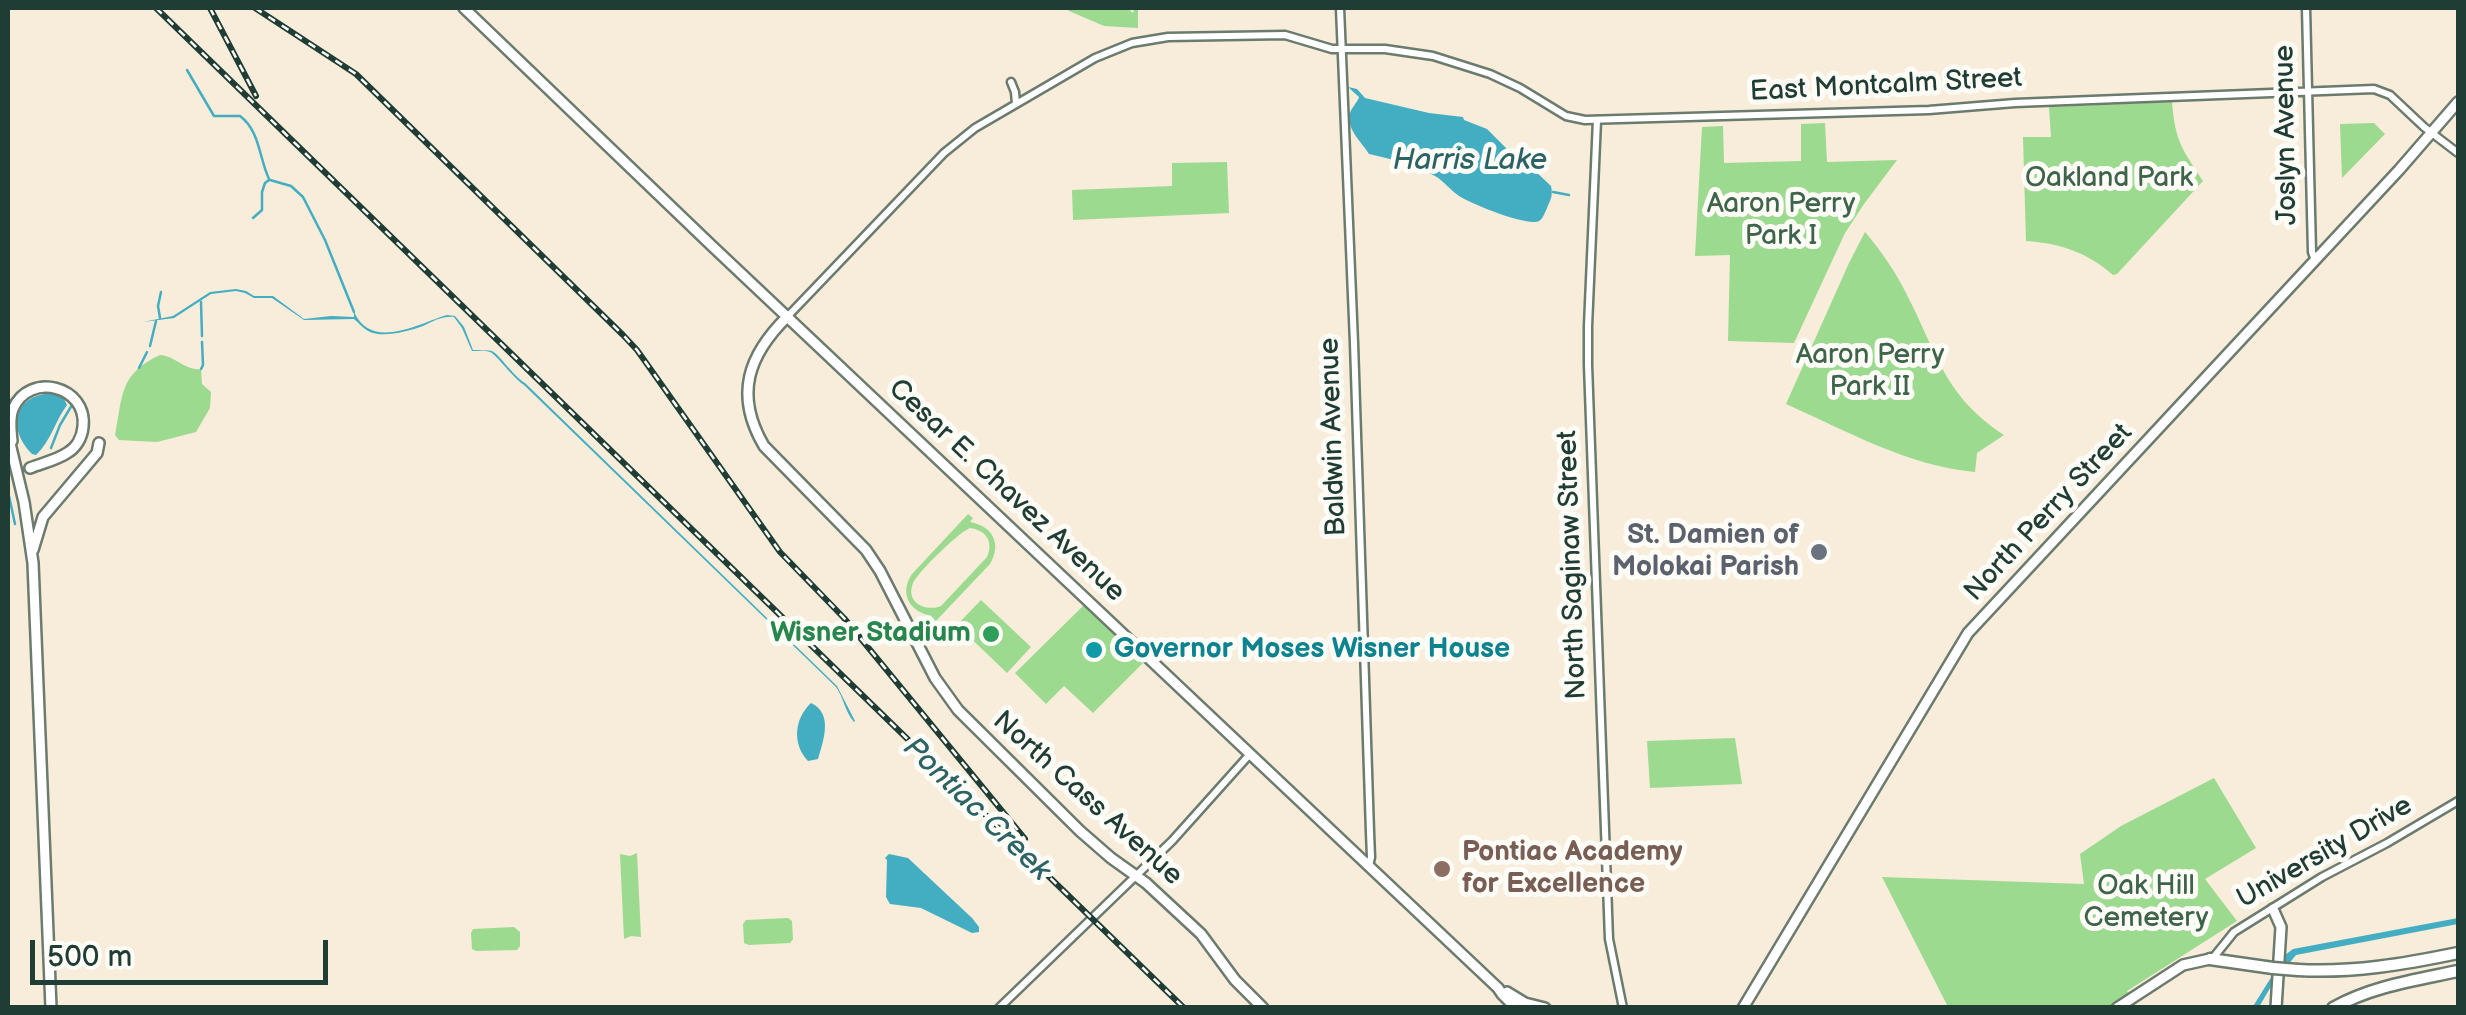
<!DOCTYPE html>
<html>
<head>
<meta charset="utf-8">
<style>
	body { margin:0 }
	#map { position:relative; width:2466px; height:1015px; overflow:hidden; background:#f7edda; font-family:"Balsamiq Sans",sans-serif }
	canvas { display:block }
	.frame { position:absolute; inset:0; border:10px solid #1f3d34; pointer-events:none }
	.scale { position:absolute; left:30px; top:940px; width:298px; height:45px; box-sizing:border-box; border:5px solid #1f3d34; border-top:0; padding-left:12px; font-size:30px; line-height:35px; white-space:nowrap; color:#1f3d34; -webkit-text-stroke:8px #fdfcf7; paint-order:stroke }
</style>
</head>
<body>
<div id="map">
<canvas width="2466" height="1015"></canvas>
<div class="frame"></div>
<div class="scale">500 m</div>
</div>
<script>
const c = document.querySelector('canvas').getContext('2d');
c.lineJoin = 'round';
function fill(path, color) { c.fillStyle = color; c.fill(path, 'evenodd'); }
function strokePath(path, color, width, dash) { c.strokeStyle = color; c.lineWidth = width; c.lineCap = dash ? 'butt' : 'round'; c.setLineDash(dash || []); c.stroke(path); }
function write(font, color, halo, rows, align = 'center') {
  c.font = font + ' "Balsamiq Sans",sans-serif'; c.lineWidth = 10; c.setLineDash([]); c.textBaseline = 'middle'; c.strokeStyle = halo; c.fillStyle = color; for (const [text, x, y, turn = 0] of rows) {
    c.save(); c.translate(x, y); c.rotate((+turn || 0) * Math.PI / 180); c.textAlign = isNaN(turn) ? turn : align; if (halo) c.strokeText(text, 0, 0); c.fillText(text, 0, 0); c.restore();
  }
}
const green = new Path2D(`
	M 1067,8 L 1127,8 L 1133,13 L 1134,8 L 1138,8 L 1138,28 L 1104,26 L 1069,11 Z
	M 2172,102 C 2175,142 2183,150 2203,181 L 2117,274 L 2113,275 C 2088,253 2060,243 2026,241 L 2023,137 L 2051,137 L 2049,107 Z
	M 1825,123 L 1827,162 L 1897,160 L 1864,204 L 1845,233 L 1794,343 L 1728,341 L 1730,255 L 1695,256 L 1702,127 L 1723,126 L 1724,163 L 1801,161 L 1801,124 Z
	M 2374,123 L 2385,134 L 2342,178 L 2340,124 Z
	M 1227,162 L 1229,213 L 1073,220 L 1072,190 L 1172,186 L 1172,163 Z
	M 1865,232 C 1882,252 1897,274 1908,297 C 1938,356 1945,396 2004,435 L 1977,453 L 1975,472 C 1908,466 1847,431 1786,404 L 1849,263 Z
	M 160,355 C 176,356 185,371 201,369 L 202,384 L 211,392 L 210,408 L 196,432 L 157,442 L 119,440 L 115,435 C 123,395 119,374 160,355 Z
	M 968,514 L 973,518 L 970,522 C 993,526 1002,544 990,564 L 934,623 L 929,619 L 932,616 C 909,612 899,593 912,574 ZM 970,528 C 986,530 994,542 987,557 L 941,606 C 926,612 905,603 913,583 C 918,572 959,532 970,528 Z
	M 981,600 L 1031,647 L 1007,673 L 957,625 Z
	M 1084,605 L 1145,661 L 1093,713 L 1064,686 L 1046,704 L 1015,673 Z
	M 1735,738 L 1742,784 L 1650,788 L 1647,741 Z
	M 2214,778 L 2256,848 L 2205,879 L 2237,921 L 2127,991 L 2136,1007 L 1948,1007 L 1882,877 L 2084,884 L 2080,854 L 2121,826 Z
	M 637,853 L 641,937 L 631,936 L 624,939 L 620,854 L 630,856 Z
	M 788,918 L 792,921 L 793,939 L 790,943 L 749,945 L 744,943 L 743,924 L 746,920 Z
	M 514,927 L 520,932 L 520,946 L 517,950 L 476,951 L 472,949 L 471,933 L 473,929 Z`);
const water = new Path2D(`
	M 1348,87 L 1357,89 L 1365,98 L 1429,113 L 1463,117 L 1464,120 L 1487,129 L 1518,160 L 1532,168 L 1551,186 C 1553,195 1551,199 1547,208 C 1545,212 1543,219 1539,221 C 1527,227 1470,203 1459,196 C 1450,190 1444,181 1435,176 C 1414,165 1392,159 1369,154 C 1362,142 1346,130 1350,113 C 1352,107 1357,103 1359,97 Z
	M 236,289 L 246,291 L 254,296 L 273,296 L 304,319 L 331,316 L 354,317 L 354,312 C 372,351 417,324 447,315 L 455,316 L 464,327 L 473,350 C 475,350 489,350 492,351 C 500,355 513,376 525,383 L 837,686 L 855,721 L 854,722 C 845,712 844,698 836,687 L 524,385 C 513,378 497,355 490,352 C 485,350 478,351 472,351 L 462,328 L 454,317 C 442,316 434,321 423,326 C 409,331 387,337 373,333 C 365,331 359,323 354,319 L 304,320 L 272,298 L 254,298 L 245,293 L 236,291 L 211,294 L 174,318 L 143,322 L 173,316 L 210,292 Z
	M 51,393 L 63,397 L 67,405 C 55,421 51,441 36,455 L 32,454 C 7,429 13,396 51,393 Z
	M 811,703 C 833,713 824,739 818,759 L 808,761 C 792,744 794,719 811,703 Z
	M 889,854 L 908,858 L 972,918 L 979,927 L 979,932 L 972,933 L 921,908 L 890,904 L 886,897 L 887,860 L 885,858 Z
	M 2458,918 L 2458,924 L 2296,955 L 2273,983 L 2259,1007 L 2252,1008 L 2285,955 L 2293,949 Z`);
const stream = new Path2D(`
	M 187,70 L 214,116 L 240,116 C 260,131 259,158 269,179
	M 270,180 L 291,186 L 303,197 L 325,240 L 354,312
	M 1553,192 L 1569,195
	M 253,218 L 262,210 L 262,192 L 265,183 L 269,180
	M 201,302 L 202,336
	M 160,318 L 158,306 L 161,292
	M 150,346 L 156,321
	M 139,368 L 147,352
	M 201,369 L 203,365 L 202,342
	M 51,448 L 60,425 L 72,405
	M 9,496 L 15,524
	M 8,541 L 9,539`);
const tertiary = new Path2D(`
	M 1597,120 L 1588,326 L 1588,365 L 1609,939 L 1623,1008
	M 999,1008 L 1172,841 L 1250,754`);
const secondary = new Path2D(`
	M 1340,8 L 1354,343 L 1370,832 L 1371,857 L 1369,866
	M 2306,8 L 2312,252 L 2315,260
	M 1011,82 L 1015,92 L 1016,104
	M 788,316 L 944,153 L 975,128 L 1095,58 L 1132,43 L 1168,37 L 1285,35 L 1332,49 L 1385,49 L 1433,56 L 1490,74 L 1520,88 L 1566,116 L 1585,120 L 1929,110 L 2015,103 L 2374,89 L 2390,95 L 2424,127 L 2458,153
	M 2213,958 L 2234,932 L 2322,877 L 2387,843 L 2458,801`);
const primary = new Path2D(`
	M 464,8 L 711,245 L 1498,988 L 1502,994 L 1516,1008
	M 788,316 C 748,355 734,395 764,446 L 866,550 L 880,571 L 935,678 L 958,710 L 1080,831 L 1111,858 L 1146,883 L 1201,934 L 1235,980 L 1263,1008
	M 8,435 L 24,502 L 33,563 L 51,1008
	M 12,441 C 11,430 9,419 13,409 C 29,371 88,386 83,427 C 82,438 76,448 67,453 C 57,460 42,463 30,468
	M 33,550 L 43,517 L 97,453 L 99,443
	M 1507,992 L 1525,1003 L 1545,1008
	M 1743,1008 L 1968,633 L 2399,170 L 2458,102`);
const trunk = new Path2D(`
	M 2273,909 L 2281,927 L 2276,1008
	M 2117,1008 L 2183,965 L 2210,959`);
const motorway = new Path2D(`
	M 2210,959 L 2273,968
	M 2298,970 C 2353,973 2405,964 2458,953
	M 2333,1008 C 2372,986 2416,980 2458,971`);
const rail = new Path2D(`
	M 156,8 L 1184,1008
	M 210,8 L 256,96
	M 255,8 L 356,74 L 623,335 L 637,350 L 780,552 L 844,618 L 1025,839`);
const motorwayBridge = new Path2D(`
	M 2273,968 L 2298,970`);
const markers = [
	[1819,552,10,"#6b7280"],
	[991,634,10,"#2e9e5b"],
	[1094,650,10,"#0f9aa8"],
	[1442,869,10,"#8d6e63"]
];
const streetNames = [
	["East Montcalm Street",1886,86,-3],
	["Joslyn Avenue",2287,135,-91],
	["Baldwin Avenue",1334,437,-92],
	["Cesar E. Chavez Avenue",1006,491,43],
	["North Perry Street",2049,513,-47],
	["North Saginaw Street",1573,565,-92],
	["North Cass Avenue",1087,799,42],
	["University Drive",2325,853,-30]
];
const parkNames = [
	["Oakland Park",2109,179],
	["Aaron Perry",1781,205],
	["Park I",1781,237],
	["Aaron Perry",1870,356],
	["Park II",1870,388],
	["Oak Hill",2146,887],
	["Cemetery",2146,919]
];
const worshipNames = [
	["St. Damien of",1799,536],
	["Molokai Parish",1799,568]
];
const leisureNames = [
	["Wisner Stadium",971,634]
];
const cultureNames = [
	["Governor Moses Wisner House",1114,650]
];
const educationNames = [
	["Pontiac Academy",1462,853],
	["for Excellence",1462,885]
];
const waterNames = [
	["Harris Lake",1470,161],
	["Pontiac Creek",976,810,44]
];
fill(green, '#9cda8f');
fill(water, '#43adc2');
strokePath(stream, '#43adc2', 2.5);
strokePath(tertiary, '#6b7b6e', 11);
strokePath(secondary, '#6b7b6e', 11);
strokePath(primary, '#6b7b6e', 14);
strokePath(trunk, '#6b7b6e', 14);
strokePath(motorway, '#6b7b6e', 15);
strokePath(tertiary, '#fff', 6);
strokePath(secondary, '#fff', 6);
strokePath(primary, '#fff', 9);
strokePath(trunk, '#fff', 9);
strokePath(motorway, '#fff', 10);
strokePath(rail, '#1f3d34', 6);
strokePath(rail, '#fdfcf7', 2.5, [8]);
strokePath(motorwayBridge, '#6b7b6e', 15, []);
strokePath(motorwayBridge, '#fff', 10);
for (const [x, y, r, color] of markers) { const dot = new Path2D(); dot.arc(x, y, r, 0, 2 * Math.PI); c.fillStyle = color; c.fill(dot); strokePath(dot, '#fdfcf7', 4); }
write('28px', '#1f3d34', '#fdfcf7', streetNames);
write('28px', '#3e644b', '#fdfcf7', parkNames);
write('bold 28px', '#5b616d', '#fdfcf7', worshipNames, 'right');
write('bold 28px', '#27864d', '#fdfcf7', leisureNames, 'right');
write('bold 28px', '#0d838f', '#fdfcf7', cultureNames, 'left');
write('bold 28px', '#785e54', '#fdfcf7', educationNames, 'left');
write('italic 30px', '#2c6466', '#fdfcf7', waterNames);
</script>
</body>
</html>
